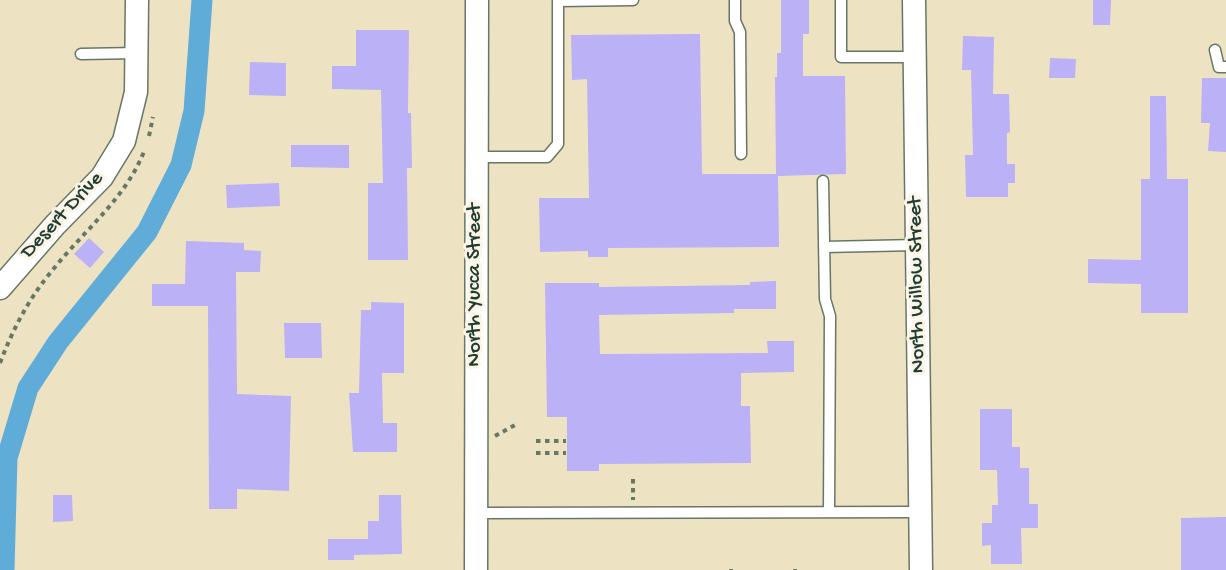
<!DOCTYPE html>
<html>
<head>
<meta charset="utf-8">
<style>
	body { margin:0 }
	canvas { display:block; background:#ede3c3 }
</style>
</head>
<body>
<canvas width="1226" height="570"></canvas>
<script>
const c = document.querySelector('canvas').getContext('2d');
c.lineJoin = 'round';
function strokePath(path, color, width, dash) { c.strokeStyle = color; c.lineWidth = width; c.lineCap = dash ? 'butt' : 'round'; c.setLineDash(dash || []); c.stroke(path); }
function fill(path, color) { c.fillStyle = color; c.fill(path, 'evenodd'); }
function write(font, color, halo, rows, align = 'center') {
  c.font = font + ' "Gochi Hand",sans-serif'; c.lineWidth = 6; c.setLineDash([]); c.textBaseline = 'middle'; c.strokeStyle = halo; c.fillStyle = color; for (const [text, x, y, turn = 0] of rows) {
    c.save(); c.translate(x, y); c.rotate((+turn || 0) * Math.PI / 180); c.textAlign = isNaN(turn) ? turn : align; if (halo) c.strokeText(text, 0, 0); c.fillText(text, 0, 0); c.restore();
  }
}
const canal = new Path2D(`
	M 4,570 L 7,458 L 28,388 L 58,342 L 147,232 L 181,165 L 194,111 L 202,0`);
const building = new Path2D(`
	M 781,0 L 809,0 L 809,34 L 803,34 L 803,76 L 845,76 L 846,174 L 778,176 L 779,247 L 608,248 L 608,257 L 588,257 L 588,251 L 540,252 L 539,198 L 589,198 L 587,79 L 572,80 L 571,35 L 700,34 L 702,174 L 776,174 L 775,77 L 777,77 L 777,53 L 781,53 Z
	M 1093,0 L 1111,0 L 1110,25 L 1093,25 Z
	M 356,30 L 409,30 L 408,113 L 411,113 L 412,168 L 407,168 L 408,260 L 368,260 L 368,183 L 383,183 L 381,90 L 332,89 L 332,66 L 356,66 Z
	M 963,36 L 994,37 L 993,94 L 1009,94 L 1010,132 L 1007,133 L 1007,164 L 1015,164 L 1015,183 L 1008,183 L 1008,197 L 966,197 L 965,155 L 973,155 L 971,70 L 962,70 Z
	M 1050,58 L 1076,59 L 1075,78 L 1049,78 Z
	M 250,62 L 286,63 L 286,96 L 249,95 Z
	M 1202,78 L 1226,78 L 1226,152 L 1208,151 L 1210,123 L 1201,123 Z
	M 1150,96 L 1166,96 L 1167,179 L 1188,179 L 1188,313 L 1141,313 L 1141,284 L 1088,283 L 1088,259 L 1141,260 L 1141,179 L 1150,179 Z
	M 291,145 L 349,145 L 349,168 L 291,167 Z
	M 279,183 L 280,206 L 227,208 L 226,185 Z
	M 89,238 L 104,252 L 90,268 L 74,254 Z
	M 186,241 L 244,243 L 244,250 L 261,251 L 260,272 L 236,272 L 237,394 L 291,396 L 289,491 L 237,489 L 237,509 L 209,509 L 208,306 L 152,306 L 152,284 L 185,284 Z
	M 776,281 L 776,309 L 734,309 L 734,313 L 599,315 L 600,354 L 768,353 L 767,341 L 794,341 L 794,372 L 741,373 L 741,406 L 750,406 L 751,463 L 599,464 L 599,471 L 567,471 L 567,417 L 547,417 L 545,283 L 599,283 L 599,287 L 750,285 L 750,282 Z
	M 371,302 L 404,303 L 404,373 L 382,373 L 383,423 L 397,423 L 397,452 L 353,452 L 349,393 L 359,393 L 361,310 L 371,310 Z
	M 284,323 L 321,323 L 322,358 L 285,358 Z
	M 980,409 L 1012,409 L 1012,447 L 1020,447 L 1020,468 L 1029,468 L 1029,504 L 1038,504 L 1038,528 L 1021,528 L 1022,564 L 991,564 L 991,545 L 982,546 L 982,523 L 992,523 L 992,505 L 998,505 L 997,470 L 980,470 Z
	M 53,495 L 72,495 L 73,521 L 53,522 Z
	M 379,495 L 401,495 L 402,554 L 354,555 L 354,560 L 328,560 L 328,539 L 368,539 L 368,521 L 379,521 Z
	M 1226,517 L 1226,570 L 1181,570 L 1181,518 Z`);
const path = new Path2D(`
	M 149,136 L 153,117
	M 0,363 C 13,329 28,300 51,272 C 84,230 126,199 145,149
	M 495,436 L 515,425
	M 536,441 L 566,441
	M 536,453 L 566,453
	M 633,479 L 633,500
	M 731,569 L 731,570
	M 795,569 L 795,570`);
const lane = new Path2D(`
	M 735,0 L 735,21 L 740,32 L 741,154
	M 841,0 L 841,57 L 915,57
	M 1215,50 L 1219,67 L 1226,67
	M 81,54 L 137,53
	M 476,157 L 547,157 L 558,144 L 558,1 L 633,0
	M 823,181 L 825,299 L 830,316 L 829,512
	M 824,247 L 917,245
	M 476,513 L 920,512`);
const street = new Path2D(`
	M 914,0 L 921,570
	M 0,288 L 55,225 L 102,177 L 124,141 L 136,92 L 137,0
	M 476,570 L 477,0`);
const streetNames = [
	["Desert Drive",63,216,-47],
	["North Yucca Street",476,285,-90],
	["North Willow Street",918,285,-91]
];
strokePath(canal, '#5facd8', 21);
fill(building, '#bbb1f7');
strokePath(lane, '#677766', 13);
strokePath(street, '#677766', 25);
strokePath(path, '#677766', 4, [4.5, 4.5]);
strokePath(lane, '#fff', 10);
strokePath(street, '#fff', 22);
write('21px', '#1f3d34', '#fcf5e5', streetNames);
</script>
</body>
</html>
